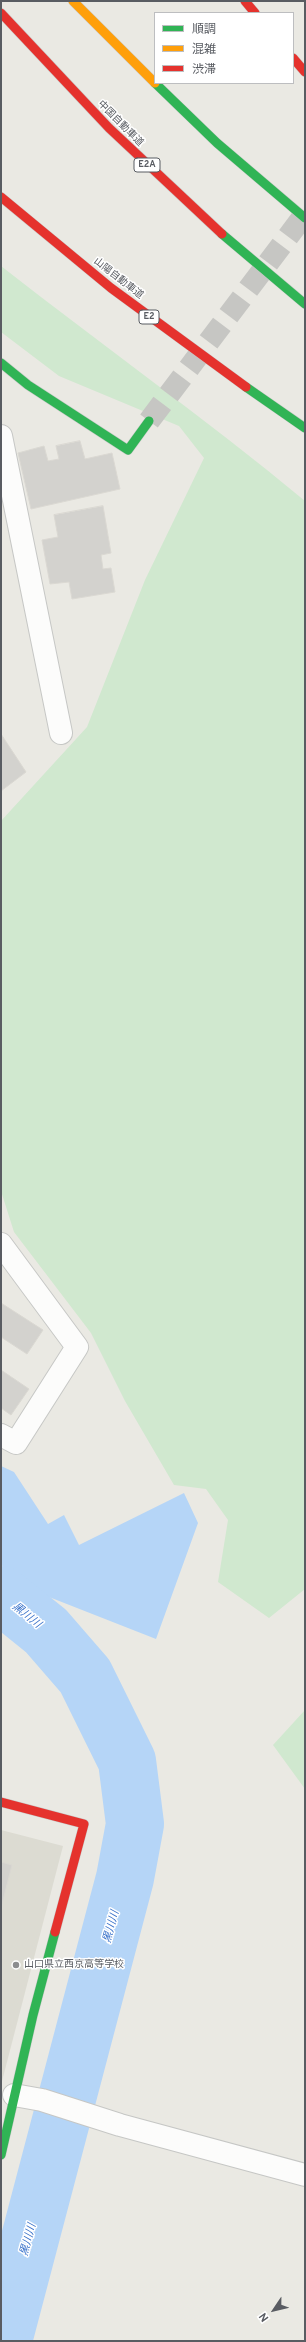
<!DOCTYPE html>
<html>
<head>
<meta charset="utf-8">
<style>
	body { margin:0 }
	#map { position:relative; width:306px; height:2342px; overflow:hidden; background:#eae9e3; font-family:Overpass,"Noto Sans JP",sans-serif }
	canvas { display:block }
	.frame { position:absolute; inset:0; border:2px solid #595c62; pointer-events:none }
	.legend { position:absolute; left:154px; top:12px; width:140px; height:72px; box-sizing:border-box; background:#fff; border:1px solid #bdbec0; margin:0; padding:5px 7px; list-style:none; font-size:12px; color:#595c62 }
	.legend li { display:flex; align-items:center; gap:8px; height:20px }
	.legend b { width:20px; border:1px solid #bdbec0 }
	.north { position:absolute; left:254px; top:2290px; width:40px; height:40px; -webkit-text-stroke:3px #fff; paint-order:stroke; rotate:235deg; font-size:11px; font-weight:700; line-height:16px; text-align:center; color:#595c62 }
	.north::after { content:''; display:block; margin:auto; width:14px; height:18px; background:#595c62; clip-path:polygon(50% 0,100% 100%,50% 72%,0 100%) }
</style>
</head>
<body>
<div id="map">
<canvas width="306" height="2342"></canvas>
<div class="frame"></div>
<ul class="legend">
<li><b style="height:5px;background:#30b455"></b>順調</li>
<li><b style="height:5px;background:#ff9f0a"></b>混雑</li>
<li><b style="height:5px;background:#e5322d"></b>渋滞</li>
</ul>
<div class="north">N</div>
</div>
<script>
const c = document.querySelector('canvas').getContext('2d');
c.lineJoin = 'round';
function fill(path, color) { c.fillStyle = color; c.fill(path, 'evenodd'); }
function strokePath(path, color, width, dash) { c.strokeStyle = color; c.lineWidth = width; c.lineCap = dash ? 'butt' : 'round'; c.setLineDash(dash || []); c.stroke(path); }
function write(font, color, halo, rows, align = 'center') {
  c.font = font + ' Overpass,"Noto Sans JP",sans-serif'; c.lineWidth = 3; c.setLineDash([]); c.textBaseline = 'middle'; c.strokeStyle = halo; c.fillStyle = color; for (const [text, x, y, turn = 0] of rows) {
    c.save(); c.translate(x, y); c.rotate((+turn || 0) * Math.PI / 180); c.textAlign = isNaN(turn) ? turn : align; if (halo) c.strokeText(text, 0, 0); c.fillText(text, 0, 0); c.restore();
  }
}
const education = new Path2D(`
	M 1,1830 L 63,1846 L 1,2085 Z`);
const green = new Path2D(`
	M 1,266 C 102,345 206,419 305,501 L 305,1589 L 269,1618 L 218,1582 L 228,1520 L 206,1489 L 174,1485 L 125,1401 L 91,1333 L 14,1232 L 1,1191 L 1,821 L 87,727 L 145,580 L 204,458 L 179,426 L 59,376 L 1,332 Z
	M 305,1710 L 305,1789 L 273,1745 Z`);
const water = new Path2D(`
	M 1,1466 L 14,1472 L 48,1524 L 64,1515 L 79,1545 L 184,1493 L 198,1523 L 156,1639 L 49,1597 L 1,1565 Z`);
const river = new Path2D(`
	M 1,1595 L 46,1631 L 85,1676 L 127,1761 L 135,1824 L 125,1878 L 3,2341`);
const building = new Path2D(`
	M 80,441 L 85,459 L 112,453 L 120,489 L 31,509 L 18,453 L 44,446 L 48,461 L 59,459 L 56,446 Z
	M 103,506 L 111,553 L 101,555 L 103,569 L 111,568 L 115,592 L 72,599 L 69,582 L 50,584 L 42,540 L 58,537 L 54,515 Z
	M 1,734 L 26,772 L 1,791 Z
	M 1,1303 L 43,1330 L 27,1354 L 1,1337 Z
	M 1,1370 L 29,1389 L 11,1415 L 1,1408 Z
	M 1,1862 L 12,1865 L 1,1908 Z`);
const secondaryTunnel = new Path2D(`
	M 149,421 L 305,214`);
const street = new Path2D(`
	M 1,436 L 61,733
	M 1,1244 L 77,1347 L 16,1443 L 1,1435
	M 14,2095 L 42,2100 L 120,2125 L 305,2175`);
const fast = new Path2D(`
	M 155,83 L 217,143 L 305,218
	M 222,234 L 305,304
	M 1,363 L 28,385 L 128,450 L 149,421
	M 246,387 L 305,428
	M 1,2155 L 33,2015 L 55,1932`);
const slow = new Path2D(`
	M 73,1 L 155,83`);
const jam = new Path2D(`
	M 245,1 L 255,13
	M 1,13 L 109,128 L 222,234
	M 293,58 L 305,72
	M 1,197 L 111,288 L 246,387
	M 1,1802 L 84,1824 L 55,1932`);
const markers = [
	[16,1965,4,"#8c8d8f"]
];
const shields = [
	[147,165,26],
	[149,317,20]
];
const shieldNames = [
	["E2A",147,165],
	["E2",149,317]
];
const streetNames = [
	["中国自動車道",120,124,45],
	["山陽自動車道",118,279,38]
];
const poiNames = [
	["山口県立西京高等学校",24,1965]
];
const waterNames = [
	["黒川川",26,1616,39],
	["黒川川",112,1927,-75],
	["黒川川",29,2240,-75]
];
fill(education, '#dcdbd2');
fill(green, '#d0e8cf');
fill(water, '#b5d5f7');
strokePath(river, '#b5d5f7', 58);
fill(building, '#d3d2ce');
strokePath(building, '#dad8d2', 1);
strokePath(secondaryTunnel, '#c6c6c3', 22, [22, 11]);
strokePath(street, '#c6c7c5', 24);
strokePath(fast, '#c7c8c7', 10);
strokePath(slow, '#c7c8c7', 10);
strokePath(jam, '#c7c8c7', 10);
strokePath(street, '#fcfcfb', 22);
strokePath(fast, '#30b455', 9);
strokePath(slow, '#ff9f0a', 9);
strokePath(jam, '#e5322d', 9);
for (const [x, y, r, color] of markers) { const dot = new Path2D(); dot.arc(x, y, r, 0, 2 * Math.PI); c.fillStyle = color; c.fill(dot); strokePath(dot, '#fff', 1.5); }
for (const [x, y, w] of shields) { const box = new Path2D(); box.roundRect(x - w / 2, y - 7, w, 14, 3); c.fillStyle = '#fff'; c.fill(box); strokePath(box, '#595c62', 1); }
write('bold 9px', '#595c62', null, shieldNames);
write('10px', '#595c62', '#fff', streetNames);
write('10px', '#595c62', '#fff', poiNames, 'left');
write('italic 11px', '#3972ca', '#fff', waterNames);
</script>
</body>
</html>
